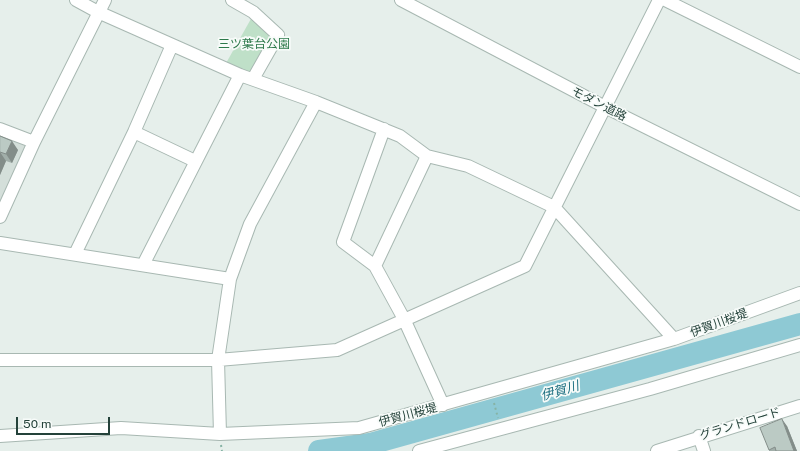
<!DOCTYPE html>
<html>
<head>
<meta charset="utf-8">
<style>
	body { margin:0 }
	#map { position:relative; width:800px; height:451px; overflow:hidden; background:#e6efeb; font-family:"Public Sans",sans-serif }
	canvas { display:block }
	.scale { position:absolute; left:16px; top:417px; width:94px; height:18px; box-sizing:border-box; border:2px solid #24423a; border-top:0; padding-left:5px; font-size:12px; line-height:14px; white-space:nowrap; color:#24423a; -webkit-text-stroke:3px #f7fbf9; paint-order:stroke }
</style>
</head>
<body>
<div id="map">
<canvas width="800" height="451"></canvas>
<div class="scale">50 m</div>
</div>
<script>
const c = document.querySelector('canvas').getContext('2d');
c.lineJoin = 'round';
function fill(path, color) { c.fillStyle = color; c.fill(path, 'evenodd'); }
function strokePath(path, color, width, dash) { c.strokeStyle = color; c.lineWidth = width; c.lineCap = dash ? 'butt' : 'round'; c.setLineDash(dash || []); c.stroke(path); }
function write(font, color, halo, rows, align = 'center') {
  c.font = font + ' "Public Sans","Noto Sans JP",sans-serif'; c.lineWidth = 3.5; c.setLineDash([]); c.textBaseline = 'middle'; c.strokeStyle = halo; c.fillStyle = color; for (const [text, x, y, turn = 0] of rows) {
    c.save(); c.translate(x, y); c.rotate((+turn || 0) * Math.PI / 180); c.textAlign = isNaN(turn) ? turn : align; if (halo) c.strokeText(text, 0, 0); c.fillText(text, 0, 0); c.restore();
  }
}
const built = new Path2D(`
	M 0,134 L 29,144 L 0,206 Z`);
const green = new Path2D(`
	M 252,17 L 274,38 L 252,75 L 225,65 Z`);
const river = new Path2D(`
	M 319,451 L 370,444 L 800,324`);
const path = new Path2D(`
	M 494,403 L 498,418
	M 221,445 L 222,451`);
const minor = new Path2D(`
	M 76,0 L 98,12 L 240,75 L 316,102 L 400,136 L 427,156 L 468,166 L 554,207 L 674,339
	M 232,0 L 253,12 L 278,35 L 253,79
	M 401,0 L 607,108 L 800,204
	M 665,0 L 800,67
	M 0,129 L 34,142
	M 384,129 L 343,242 L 375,266 L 404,319 L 443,405
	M 134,132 L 195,161
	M 0,217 L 34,142 L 105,0
	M 0,243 L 230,279
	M 75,254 L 134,132 L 172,45
	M 143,265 L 240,75
	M 375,266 L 427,156
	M 0,360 L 218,360 L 337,350 L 525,266 L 659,0
	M 220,434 L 218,360 L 230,279 L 250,224 L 316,102
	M 0,436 L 121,428 L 220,434 L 359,428 L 674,339 L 800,293
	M 699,436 L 704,451
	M 419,451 L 650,389 L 800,345
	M 657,451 L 800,406`);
const wall = new Path2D(`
	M 0,136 L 18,150 L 12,163 L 6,161 L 0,175 Z
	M 787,426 L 797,451 L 769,451 L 769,450 Z`);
const shadedWall = new Path2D(`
	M 12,141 L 18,150 L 12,163 L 6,154 Z
	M 0,152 L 6,161 L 0,175 Z
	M 782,419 L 787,426 L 797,451 L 794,451 Z`);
const building = new Path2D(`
	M 0,136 L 12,141 L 6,154 L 0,152 Z
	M 782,419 L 794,451 L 776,451 L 775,447 L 769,450 L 760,428 Z`);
const parkNames = [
	["三ツ葉台公園",254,44]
];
const streetNames = [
	["モダン道路",599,104,27],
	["伊賀川桜堤",719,323,-20],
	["伊賀川桜堤",408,415,-15],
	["グランドロード",740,424,-17]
];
const waterNames = [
	["伊賀川",560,391,-16]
];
fill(built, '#d4dfda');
fill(green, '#bfe0c8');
strokePath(river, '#8ec9d4', 22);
strokePath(minor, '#a8b8b2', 14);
strokePath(path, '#86b3a5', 2, [2, 3]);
strokePath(minor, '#fff', 12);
fill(wall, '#a1aea9');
fill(shadedWall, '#838d89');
fill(building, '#bbcac4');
strokePath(building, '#838d89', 1);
write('12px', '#2d7a4b', '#f7fbf9', parkNames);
write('12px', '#24423a', '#f7fbf9', streetNames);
write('italic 13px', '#1c6f80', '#f7fbf9', waterNames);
</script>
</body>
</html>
